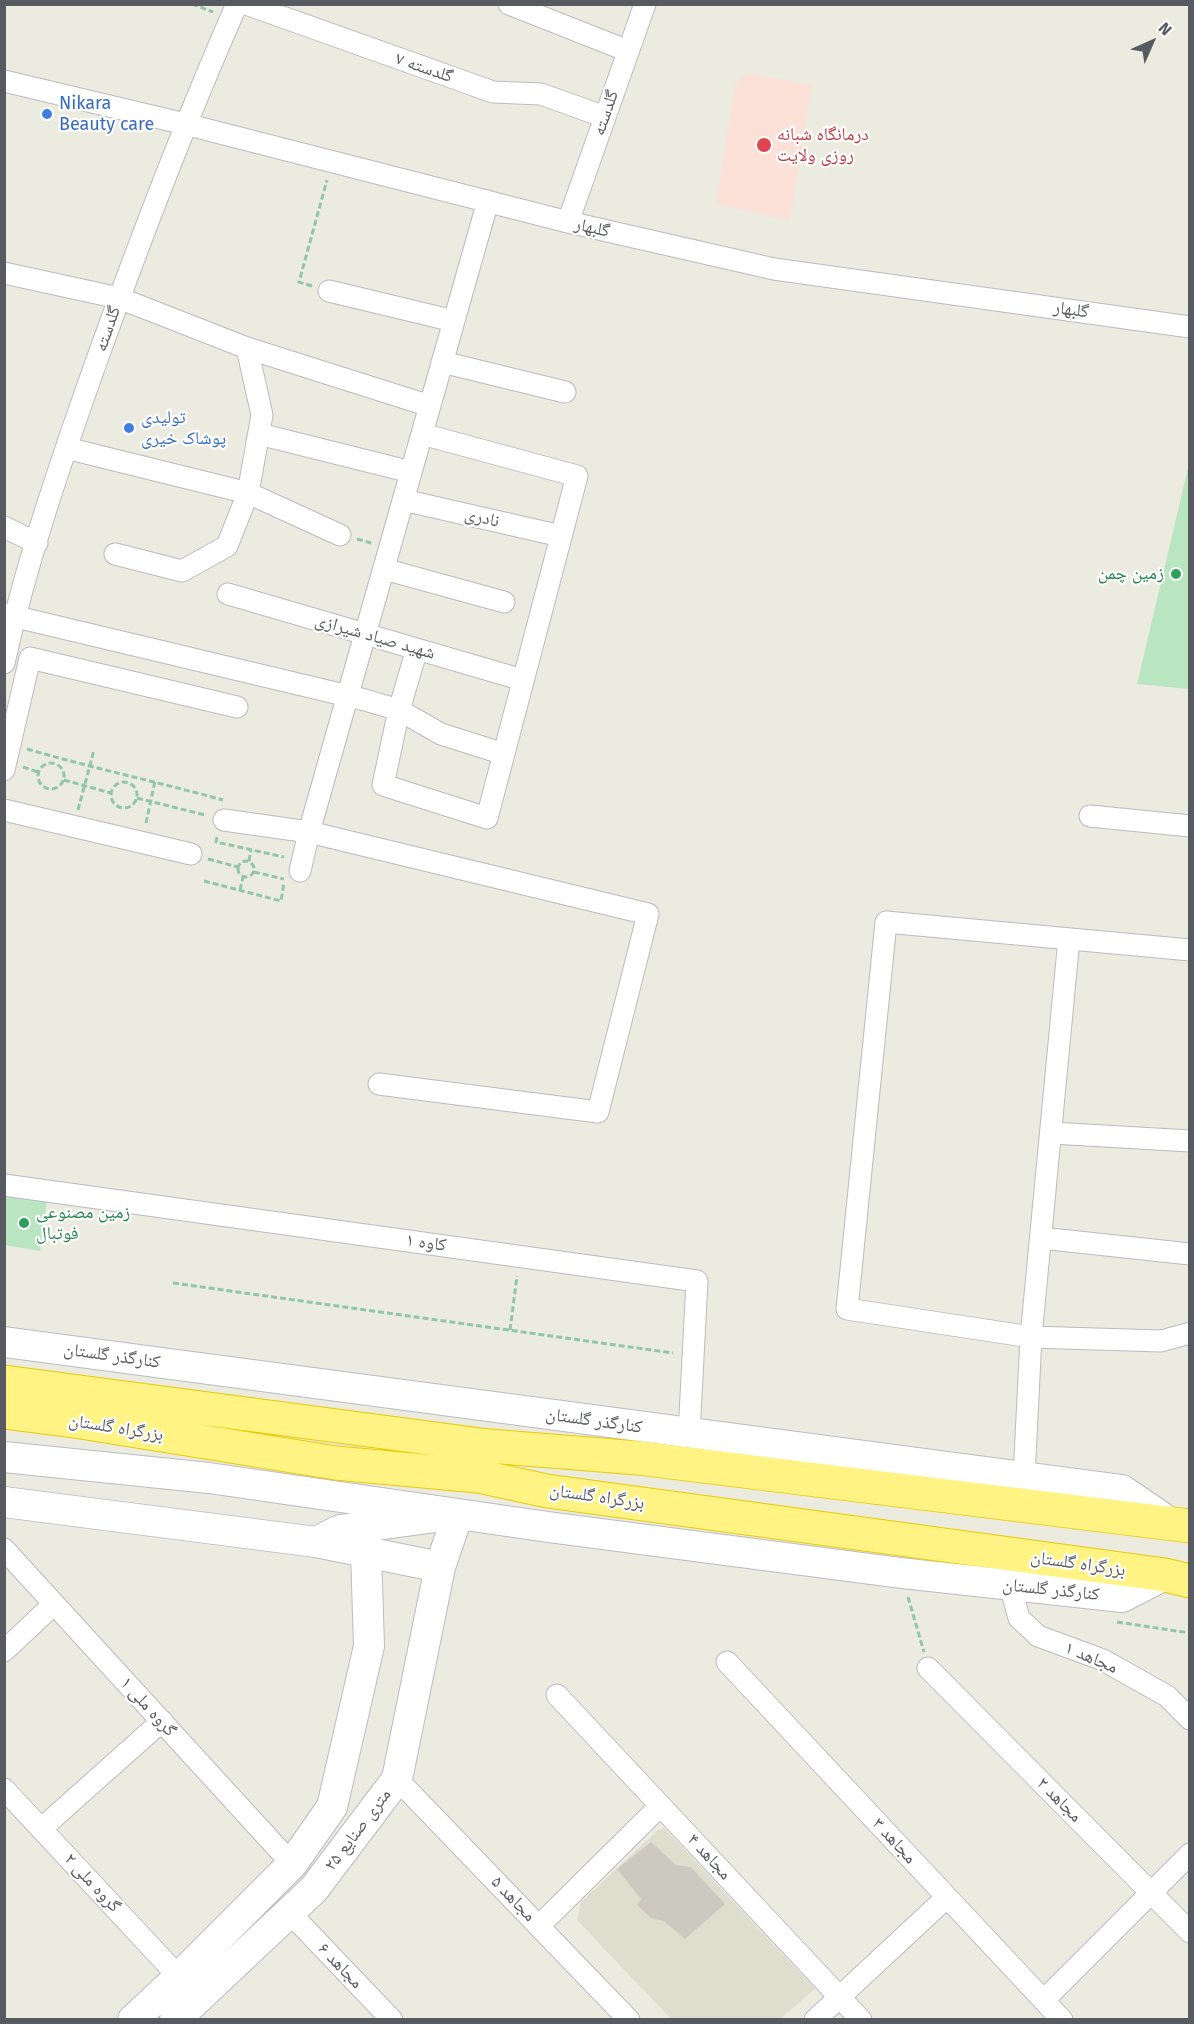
<!DOCTYPE html>
<html>
<head>
<meta charset="utf-8">
<style>
	body { margin:0 }
	#map { position:relative; width:1194px; height:2024px; overflow:hidden; background:#ecebdf; font-family:"Fira Sans",sans-serif }
	canvas { display:block }
	.frame { position:absolute; inset:0; border:6px solid #585a61; pointer-events:none }
	.north { position:absolute; left:1122px; top:12px; width:60px; height:60px; -webkit-text-stroke:4px #fff; paint-order:stroke; rotate:45deg; font-size:16px; font-weight:700; line-height:24px; text-align:center; color:#585a61 }
	.north::after { content:''; display:block; margin:auto; width:21px; height:27px; background:#585a61; clip-path:polygon(50% 0,100% 100%,50% 72%,0 100%) }
</style>
</head>
<body>
<div id="map">
<canvas width="1194" height="2024"></canvas>
<div class="frame"></div>
<div class="north">N</div>
</div>
<script>
const c = document.querySelector('canvas').getContext('2d');
c.lineJoin = 'round';
function fill(path, color) { c.fillStyle = color; c.fill(path, 'evenodd'); }
function strokePath(path, color, width, dash) { c.strokeStyle = color; c.lineWidth = width; c.lineCap = dash ? 'butt' : 'round'; c.setLineDash(dash || []); c.stroke(path); }
function write(font, color, halo, rows, align = 'center') {
  c.font = font + ' "Fira Sans","Noto Naskh Arabic",sans-serif'; c.lineWidth = 4.5; c.setLineDash([]); c.textBaseline = 'middle'; c.strokeStyle = halo; c.fillStyle = color; for (const [text, x, y, turn = 0] of rows) {
    c.save(); c.translate(x, y); c.rotate((+turn || 0) * Math.PI / 180); c.textAlign = isNaN(turn) ? turn : align; if (halo) c.strokeText(text, 0, 0); c.fillText(text, 0, 0); c.restore();
  }
}
const education = new Path2D(`
	M 664,1828 L 815,1989 L 780,2019 L 671,2019 L 577,1920 L 581,1902 L 658,1830 Z`);
const medical = new Path2D(`
	M 748,73 L 812,85 L 790,221 L 716,204 L 735,84 Z`);
const green = new Path2D(`
	M 1189,464 L 1189,689 L 1137,684 Z
	M 4,1193 L 47,1201 L 40,1251 L 5,1245 Z`);
const building = new Path2D(`
	M 651,1842 L 676,1865 L 691,1867 L 725,1904 L 685,1939 L 664,1921 L 651,1918 L 637,1905 L 641,1899 L 617,1869 Z`);
const path = new Path2D(`
	M 192,4 L 213,12
	M 312,286 L 299,282 L 327,180
	M 357,539 L 371,543
	M 27,749 C 92,768 158,782 223,800
	M38 776a13 13 0 1 1 26 0a13 13 0 1 1-26 0Z
	M 23,767 L 38,772
	M 64,780 L 111,793
	M111 795a13 13 0 1 1 26 0a13 13 0 1 1-26 0Z
	M 137,798 L 205,815
	M 78,810 L 94,750
	M 146,823 L 155,781
	M 217,837 L 216,842 L 284,857
	M 208,859 L 238,867
	M238 869a8 8 0 1 1 16 0a8 8 0 1 1-16 0Z
	M 249,861 L 251,850
	M 254,872 L 284,879
	M 204,881 L 281,901 L 284,882
	M 240,890 L 243,877
	M 173,1283 L 673,1353
	M 510,1330 L 517,1276
	M 908,1597 L 924,1652
	M 1117,1622 L 1190,1633`);
const street = new Path2D(`
	M 246,4 L 493,92 L 541,94 L 605,117
	M 509,4 L 628,51
	M 4,81 L 185,124 L 568,222 L 774,269 L 1190,327
	M 568,222 L 645,4
	M 4,273 L 119,298 L 247,348 L 430,406
	M 329,291 L 454,321
	M 442,362 L 565,392
	M 259,434 L 411,472
	M 66,448 L 248,493 L 340,535
	M 403,500 L 561,536
	M 4,527 L 37,543
	M 115,554 L 182,571 L 227,546 L 248,493 L 262,415 L 247,348
	M 384,569 L 504,602
	M 228,594 L 523,680
	M 4,614 L 365,700 L 399,710 L 441,734 L 504,754
	M 417,649 L 399,710 L 383,785 L 487,818 L 577,476 L 422,434
	M 4,663 C 26,563 60,464 94,368 C 138,245 184,124 237,4
	M 4,770 L 30,658 L 237,707
	M 4,810 L 191,854
	M 1090,816 L 1190,826
	M 224,820 L 309,832 L 648,914 L 598,1112 L 379,1084
	M 300,871 L 309,832 L 488,201
	M 1190,950 L 886,922 L 847,1309 L 1031,1337 L 1161,1341 L 1190,1333
	M 1052,1133 L 1190,1141
	M 4,1185 L 697,1281 L 689,1434
	M 1041,1238 L 1190,1254
	M 1024,1477 L 1031,1337 L 1069,939
	M 4,1549 L 292,1864
	M 1010,1585 L 1019,1618 L 1038,1636 L 1103,1660 L 1167,1696 L 1190,1719
	M 4,1651 L 54,1604
	M 727,1662 L 1062,2020
	M 928,1668 L 1190,1932
	M 557,1695 L 861,2020
	M 397,1779 L 629,2020
	M 4,1789 L 179,1977
	M 41,1829 L 162,1721
	M 289,1912 L 392,2020
	M 539,1926 L 660,1806
	M 1044,2000 L 1190,1854
	M 815,2020 L 947,1897`);
const secondary = new Path2D(`
	M 4,1342 L 1122,1490 L 1173,1525
	M 4,1457 L 209,1478 L 548,1527 L 901,1573 L 1122,1597 L 1165,1575
	M 4,1502 L 316,1542 L 440,1567
	M 133,2020 L 179,1977 L 292,1864 L 332,1807 L 369,1646 L 366,1552
	M 175,2020 L 314,1889 L 397,1779 L 440,1567 L 458,1514 L 340,1530 L 316,1542`);
const highway = new Path2D(`
	M 4,1382 L 489,1446 L 638,1458 L 1190,1526
	M 4,1412 L 81,1422 L 336,1463 L 478,1476 L 547,1491 L 1165,1575 L 1190,1581`);
const markers = [
	[47,114,6,"#3f7fe0"],
	[764,145,8,"#e0444e"],
	[129,428,6,"#3f7fe0"],
	[1176,574,6,"#2e9e5b"],
	[24,1223,6,"#2e9e5b"]
];
const streetNames = [
	["گلدسته ۷",424,68,19],
	["گلدسته",606,113,-71],
	["گلبهار",592,228,13],
	["گلبهار",1071,310,8],
	["گلدسته",108,329,-71],
	["نادری",482,518,13],
	["شهید صیاد شیرازی",375,637,16],
	["کاوه ۱",426,1243,8],
	["کنارگذر گلستان",112,1356,8],
	["کنارگذر گلستان",594,1421,8],
	["بزرگراه گلستان",116,1428,9],
	["بزرگراه گلستان",597,1497,8],
	["بزرگراه گلستان",1078,1564,8],
	["کنارگذر گلستان",1051,1590,6],
	["۱ مجاهد",1091,1658,23],
	["گروه ملی ۱",148,1707,48],
	["مجاهد ۲",1059,1800,45],
	["۲۵ متری صنایع",358,1830,-53],
	["مجاهد ۳",894,1841,47],
	["مجاهد ۴",709,1857,47],
	["گروه ملی ۲",92,1883,47],
	["۵ مجاهد",513,1899,46],
	["۶ مجاهد",340,1966,46]
];
const shopNames = [
	["Nikara",59,104],
	["Beauty care",59,125],
	["تولیدی",141,418],
	["پوشاک خیری",141,439]
];
const healthNames = [
	["درمانگاه شبانه",777,135],
	["روزی ولایت",777,156]
];
const leisureNames = [
	["زمین چمن",1164,574],
	["زمین مصنوعی",36,1213,"left"],
	["فوتبال",36,1234,"left"]
];
fill(education, '#dedecf');
fill(medical, '#fce1d8');
fill(green, '#b9e6c1');
fill(building, '#cccac0');
strokePath(street, '#babbc2', 23);
strokePath(secondary, '#babcc4', 32);
strokePath(highway, '#ebc900', 35);
strokePath(path, '#92c6aa', 3, [6, 3]);
strokePath(street, '#fff', 21);
strokePath(secondary, '#fff', 30);
strokePath(highway, '#fff483', 33);
for (const [x, y, r, color] of markers) { const dot = new Path2D(); dot.arc(x, y, r, 0, 2 * Math.PI); c.fillStyle = color; c.fill(dot); strokePath(dot, '#fff', 2); }
write('18px', '#585a61', '#fff', streetNames);
write('18px', '#366cbe', '#fff', shopNames, 'left');
write('18px', '#be3a42', '#fff', healthNames, 'left');
write('18px', '#27864d', '#fff', leisureNames, 'right');
</script>
</body>
</html>
